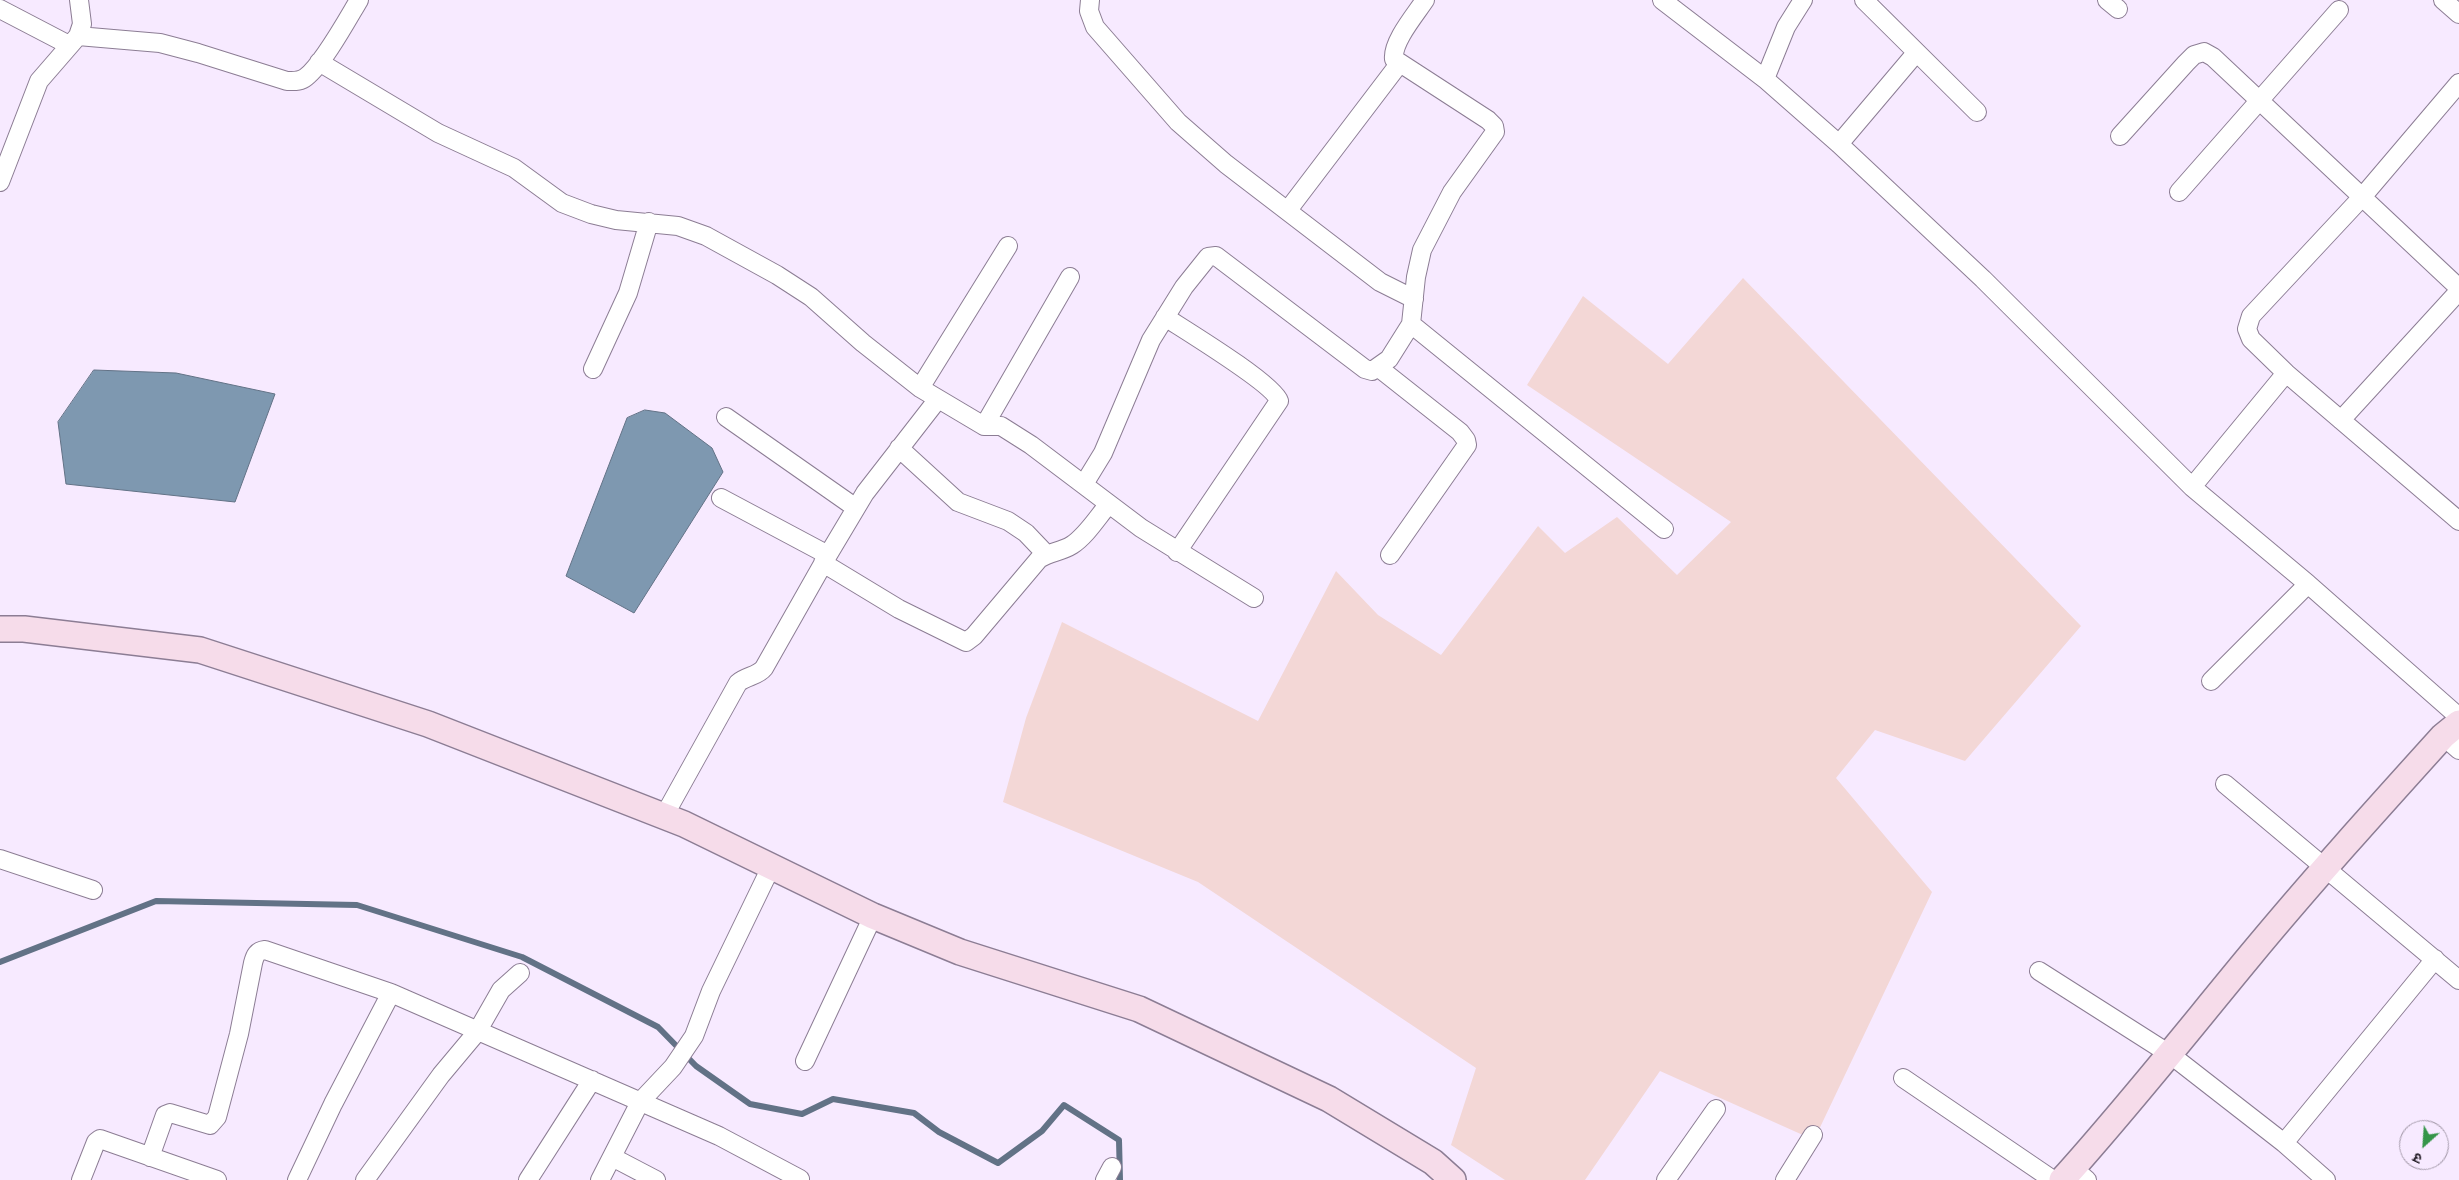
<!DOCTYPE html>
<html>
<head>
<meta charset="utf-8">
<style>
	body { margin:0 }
	#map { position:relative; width:2459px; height:1180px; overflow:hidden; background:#f7eaff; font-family:Bitter,"Noto Sans Devanagari",serif }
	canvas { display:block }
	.north { position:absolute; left:2399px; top:1120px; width:50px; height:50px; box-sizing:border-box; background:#f7eaff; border:1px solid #a197a7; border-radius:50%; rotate:206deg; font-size:14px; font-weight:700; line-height:20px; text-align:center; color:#211b24 }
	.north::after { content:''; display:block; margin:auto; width:18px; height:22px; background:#359549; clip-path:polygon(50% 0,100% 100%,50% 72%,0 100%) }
</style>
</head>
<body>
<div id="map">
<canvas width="2459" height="1180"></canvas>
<div class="north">उ</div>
</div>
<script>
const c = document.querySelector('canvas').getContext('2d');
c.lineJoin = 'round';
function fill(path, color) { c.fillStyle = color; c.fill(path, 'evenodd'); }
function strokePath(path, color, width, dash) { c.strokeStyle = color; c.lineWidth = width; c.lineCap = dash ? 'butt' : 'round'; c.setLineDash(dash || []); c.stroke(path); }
const green = new Path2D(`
	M 1743,278 L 2081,626 L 1965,761 L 1875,730 L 1836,778 L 1932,892 L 1814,1140 L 1660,1071 L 1585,1180 L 1505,1180 L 1451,1145 L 1476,1068 L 1198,882 L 1003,802 L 1026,718 L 1062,622 L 1258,721 L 1336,571 L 1378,615 L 1441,655 L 1538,526 L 1565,553 L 1617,517 L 1677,575 L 1731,522 L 1527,385 L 1583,296 L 1668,364 Z`);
const water = new Path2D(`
	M 94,370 L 176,373 L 275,394 L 235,502 L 66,484 L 58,422 Z
	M 645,410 L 665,413 L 712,448 L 723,472 L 634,613 L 566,576 L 627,418 Z`);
const stream = new Path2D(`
	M 0,962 L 156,901 L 357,905 L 522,957 L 658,1027 L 696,1066 L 750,1104 L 802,1114 L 833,1099 L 914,1113 L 939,1132 L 998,1163 L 1042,1131 L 1064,1105 L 1119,1140 L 1120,1180`);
const street = new Path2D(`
	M 1090,0 L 1089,11 L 1095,27 L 1178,122 L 1226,164 L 1380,282 L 1414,299
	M 1662,0 L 1765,79 L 1839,144 L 1983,279 L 2192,487 L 2308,584 L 2459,717
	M 1864,0 L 1977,112
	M 2107,0 L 2118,9
	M 2443,0 L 2459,14
	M 0,9 L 69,45
	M 78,36 L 160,43 L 198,53 L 287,81 C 294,81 300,82 306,77 C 323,64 347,20 359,0
	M 319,62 L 438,133 L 514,168 L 562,203 L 591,214 L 616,220 L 678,226 L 706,236 L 777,275 L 811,297 L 863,343 L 920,388 L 984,426 L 1001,426 L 1031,445 L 1141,528 L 1254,598
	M 1765,79 L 1786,27 L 1803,0
	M 2459,83 L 2363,196 L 2251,316 L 2247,329 L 2251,339 L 2286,373 L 2459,521
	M 2120,136 L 2186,63 L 2194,55 L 2204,52 L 2213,57 L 2459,288
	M 1839,144 L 1916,53
	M 0,182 L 39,81 L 78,36 L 82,24 L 79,0
	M 2179,192 L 2339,10
	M 1288,210 L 1399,64
	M 1165,317 C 1185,330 1274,384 1279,401 L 1177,552
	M 1411,324 L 1664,529
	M 1379,368 L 1460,432 L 1466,440 L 1467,445 L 1390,555
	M 593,369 L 628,293 L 649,222
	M 920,388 L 1008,246
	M 726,417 L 856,508
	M 2341,420 L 2459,291
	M 984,426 L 1070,277
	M 899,448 L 958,502 L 1008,521 L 1026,533 L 1046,554
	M 1084,484 L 1103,453 L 1151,340 L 1184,287 L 1208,257 L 1216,256 L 1365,369 L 1372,371 L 1389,359 L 1411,324 L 1416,277 L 1422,250 L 1452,192 L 1495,132 L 1494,126 L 1488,120 L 1394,59 C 1392,42 1415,15 1425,0
	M 2192,487 L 2286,373
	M 721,498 L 828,555
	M 823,563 L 899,609 L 966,642 L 974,636 L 1039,559 C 1049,552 1061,552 1072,545 C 1086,536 1097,518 1108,505
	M 2211,681 L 2308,584
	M 2443,736 L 2459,750
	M 2225,784 L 2459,980
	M 664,816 L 738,683 C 746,676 758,676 764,668 L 828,555 L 865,493 L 938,399
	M 0,859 L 93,890
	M 2039,971 L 2171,1055 L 2284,1143 L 2326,1180
	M 805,1061 L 873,916
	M 1903,1078 L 2053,1180
	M 2284,1143 L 2435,959
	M 150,1157 L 165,1115 L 170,1113 L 210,1125 L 217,1117 L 239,1034 L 253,963 C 255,955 257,951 265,950 L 391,993 L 719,1136 L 800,1179
	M 612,1157 L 656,1180
	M 2073,1168 L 2087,1180
	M 81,1180 L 96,1142 L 100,1139 L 217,1180
	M 297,1180 L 333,1104 L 391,993
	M 365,1180 L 441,1075 L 477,1032 L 501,990 L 520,973
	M 528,1180 L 592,1080
	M 600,1180 L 640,1102 L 673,1067 L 694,1036 L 711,991 L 771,867
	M 1105,1180 L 1112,1167
	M 1666,1180 L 1716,1109
	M 1785,1180 L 1813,1135`);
const secondary = new Path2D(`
	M 0,629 L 24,629 L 200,650 L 428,724 L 684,824 L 873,916 L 960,952 L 1139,1009 L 1329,1099 L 1433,1162 L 1453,1180
	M 2062,1180 C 2127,1108 2187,1032 2249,957 C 2311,882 2377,809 2443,736 L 2459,723`);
fill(green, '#f3d7d6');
fill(water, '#7e98b0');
strokePath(water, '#627286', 1);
strokePath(stream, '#627286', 6);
strokePath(street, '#8c7d94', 20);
strokePath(secondary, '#8c7d94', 28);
strokePath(street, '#fff', 18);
strokePath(secondary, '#f6dcea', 25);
</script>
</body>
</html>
